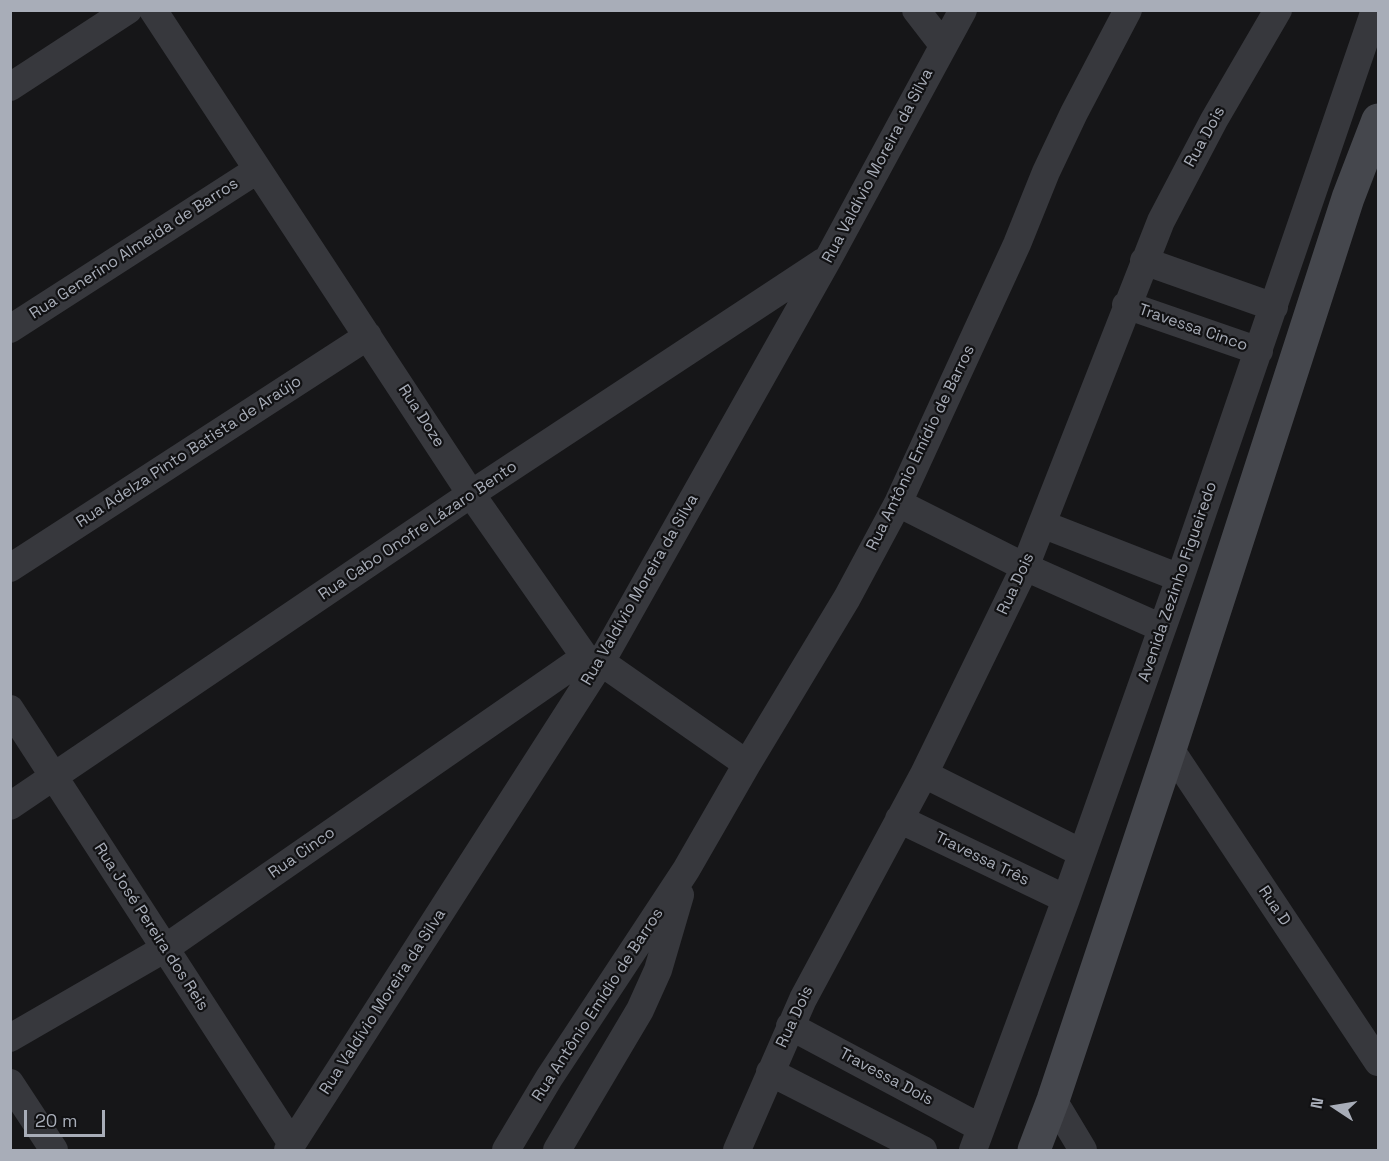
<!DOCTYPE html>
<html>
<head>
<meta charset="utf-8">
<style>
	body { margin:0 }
	#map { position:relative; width:1389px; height:1161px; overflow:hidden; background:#161618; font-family:"Space Grotesk",sans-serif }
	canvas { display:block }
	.frame { position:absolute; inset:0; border:12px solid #a8adb8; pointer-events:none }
	.north { position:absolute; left:1305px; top:1077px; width:60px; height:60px; -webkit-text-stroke:4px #111113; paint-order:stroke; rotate:282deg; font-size:16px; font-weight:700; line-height:24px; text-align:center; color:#a8adb8 }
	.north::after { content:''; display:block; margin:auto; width:21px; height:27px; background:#a8adb8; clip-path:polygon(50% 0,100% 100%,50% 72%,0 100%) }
	.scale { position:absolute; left:24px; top:1110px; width:81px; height:27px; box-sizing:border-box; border:3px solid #a8adb8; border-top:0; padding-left:8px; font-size:18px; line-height:21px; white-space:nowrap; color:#a8adb8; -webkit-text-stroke:4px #111113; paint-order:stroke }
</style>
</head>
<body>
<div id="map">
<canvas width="1389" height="1161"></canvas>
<div class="frame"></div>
<div class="north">N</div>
<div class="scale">20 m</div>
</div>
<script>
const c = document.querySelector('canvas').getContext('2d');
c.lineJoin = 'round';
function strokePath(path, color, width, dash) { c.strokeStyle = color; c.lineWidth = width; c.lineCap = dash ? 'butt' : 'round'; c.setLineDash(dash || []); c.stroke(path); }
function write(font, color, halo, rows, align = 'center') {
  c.font = font + ' "Space Grotesk",sans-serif'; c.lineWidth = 4.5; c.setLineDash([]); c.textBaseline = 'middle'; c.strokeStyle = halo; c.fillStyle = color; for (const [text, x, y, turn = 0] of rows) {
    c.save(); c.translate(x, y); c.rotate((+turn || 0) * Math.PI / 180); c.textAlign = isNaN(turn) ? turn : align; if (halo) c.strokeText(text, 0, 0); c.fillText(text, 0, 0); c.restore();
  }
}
const street = new Path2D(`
	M 153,10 L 471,494 L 585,657 L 601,662 L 747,764
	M 916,10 L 943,45
	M 10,87 L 128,10
	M 1144,261 L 1274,307
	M 1126,305 L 1259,351
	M 10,329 L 257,170
	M 898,503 L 1025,567 L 1162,628
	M 1042,524 L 1180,578
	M 10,568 L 368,336
	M 10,709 L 292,1144
	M 1170,749 L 1378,1062
	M 924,774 L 1082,853
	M 10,806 L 471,494 L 823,262
	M 899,819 L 1066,899
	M 790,1026 L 981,1128
	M 10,1038 L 164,949 L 585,657
	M 770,1072 L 923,1150
	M 10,1083 L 54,1150
	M 1053,1100 L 1083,1150
	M 288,1150 L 601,662 L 828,259 L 963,10
	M 506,1150 L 549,1078 L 686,870 L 747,764 L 847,598 L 898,503 L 1017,244 L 1046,172 L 1074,113 L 1128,10
	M 557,1150 L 640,1010 L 658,970 L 680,895
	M 737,1150 L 803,999 L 924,774 L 1025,567 L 1161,221 L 1214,120 L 1278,10
	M 973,1150 L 1066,899 L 1180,578 L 1375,10`);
const secondary = new Path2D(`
	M 1034,1150 L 1053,1100 L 1170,749 L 1348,198 L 1378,120`);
const streetNames = [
	["Rua Dois",1205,137,-61],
	["Rua Valdívio Moreira da Silva",878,166,-62],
	["Rua Generino Almeida de Barros",134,249,-33],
	["Travessa Cinco",1193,328,19],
	["Rua Doze",421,416,57],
	["Rua Antônio Emídio de Barros",921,448,-64],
	["Rua Adelza Pinto Batista de Araújo",189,452,-33],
	["Rua Cabo Onofre Lázaro Bento",418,531,-34],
	["Avenida Zezinho Figueiredo",1178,582,-71],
	["Rua Dois",1016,584,-65],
	["Rua Valdívio Moreira da Silva",640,590,-60],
	["Rua Cinco",302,853,-35],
	["Travessa Três",982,859,26],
	["Rua D",1274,906,56],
	["Rua José Pereira dos Reis",151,927,57],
	["Rua Valdívio Moreira da Silva",383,1002,-57],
	["Rua Antônio Emídio de Barros",598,1005,-57],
	["Rua Dois",795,1017,-65],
	["Travessa Dois",886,1077,28]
];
strokePath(street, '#37383d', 28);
strokePath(secondary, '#45474d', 33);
write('16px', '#a8adb8', '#111113', streetNames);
</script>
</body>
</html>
